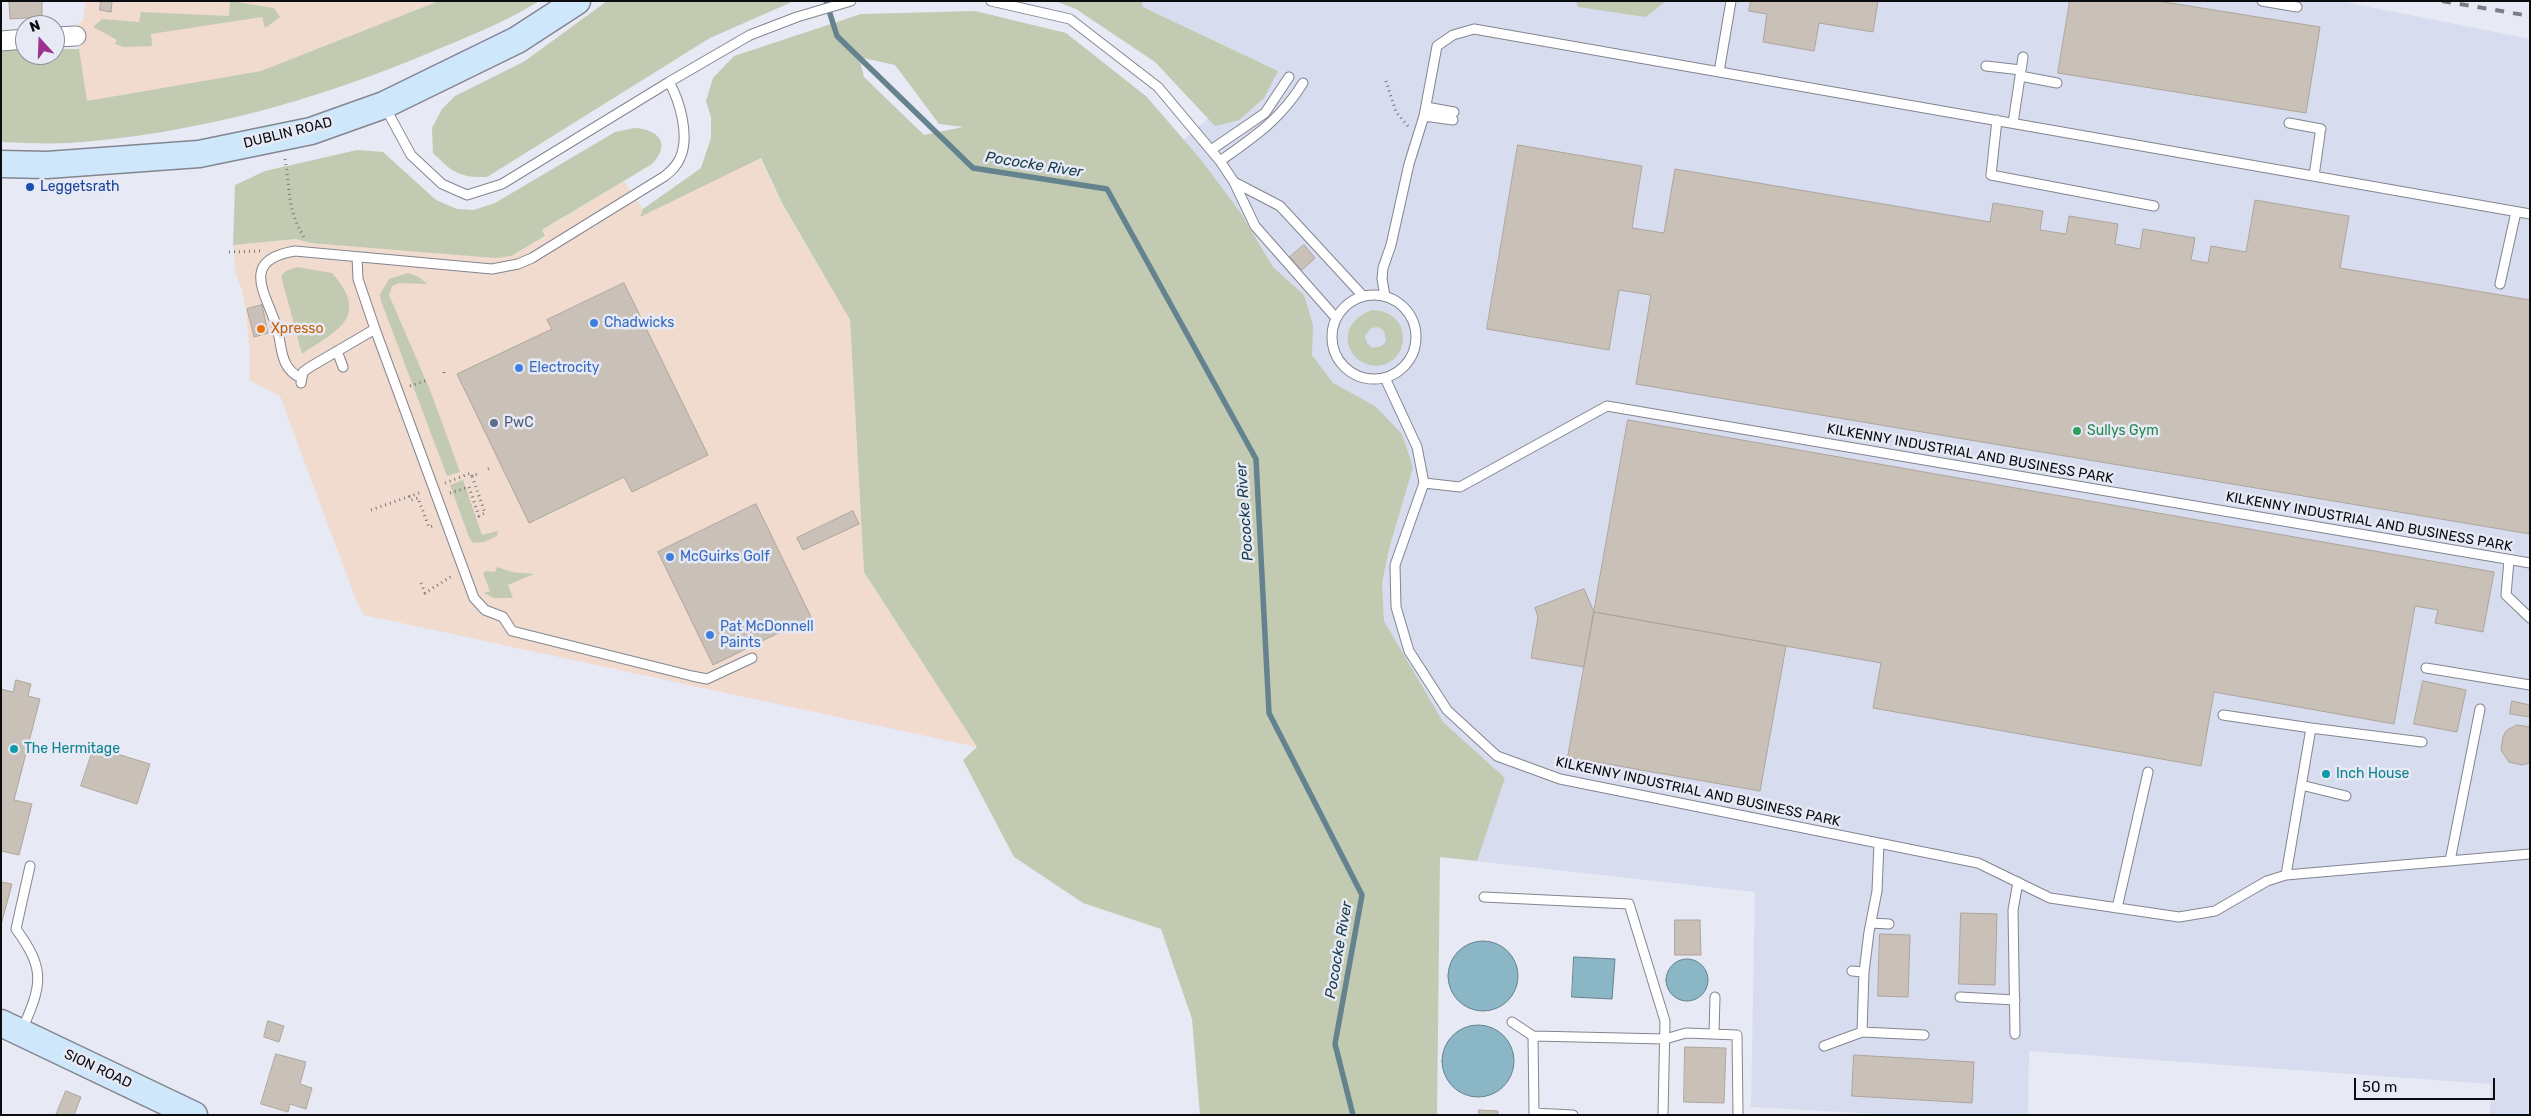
<!DOCTYPE html>
<html>
<head>
<meta charset="utf-8">
<style>
	body { margin:0 }
	#map { position:relative; width:2531px; height:1116px; overflow:hidden; background:#e7e9f5; font-family:Rubik,sans-serif }
	canvas { display:block }
	.frame { position:absolute; inset:0; border:2px solid #0b0c10; pointer-events:none }
	.north { position:absolute; left:15px; top:15px; width:50px; height:50px; box-sizing:border-box; background:#e7e9f5; border:1px solid #8f9199; border-radius:50%; rotate:340deg; font-size:14px; font-weight:700; line-height:20px; text-align:center; color:#0b0c10 }
	.north::after { content:''; display:block; margin:auto; width:18px; height:22px; background:#9d3192; clip-path:polygon(50% 0,100% 100%,50% 72%,0 100%) }
	.scale { position:absolute; left:2354px; top:1078px; width:141px; height:22px; box-sizing:border-box; border:2px solid #0b0c10; border-top:0; padding-left:6px; font-size:15px; line-height:18px; white-space:nowrap; color:#0b0c10; -webkit-text-stroke:4px #e7e9f5; paint-order:stroke }
</style>
</head>
<body>
<div id="map">
<canvas width="2531" height="1116"></canvas>
<div class="frame"></div>
<div class="north">N</div>
<div class="scale">50 m</div>
</div>
<script>
const c = document.querySelector('canvas').getContext('2d');
c.lineJoin = 'round';
function fill(path, color) { c.fillStyle = color; c.fill(path, 'evenodd'); }
function strokePath(path, color, width, dash) { c.strokeStyle = color; c.lineWidth = width; c.lineCap = dash ? 'butt' : 'round'; c.setLineDash(dash || []); c.stroke(path); }
function write(font, color, halo, rows, align = 'center') {
  c.font = font + ' Rubik,sans-serif'; c.lineWidth = 5; c.setLineDash([]); c.textBaseline = 'middle'; c.strokeStyle = halo; c.fillStyle = color; for (const [text, x, y, turn = 0] of rows) {
    c.save(); c.translate(x, y); c.rotate((+turn || 0) * Math.PI / 180); c.textAlign = isNaN(turn) ? turn : align; if (halo) c.strokeText(text, 0, 0); c.fillText(text, 0, 0); c.restore();
  }
}
const commercial = new Path2D(`
	M 86,1 L 439,1 L 262,71 L 86,102 L 76,36 L 77,24 L 83,21 Z
	M 760,158 L 782,204 L 850,320 L 864,572 L 977,747 L 364,615 L 356,600 L 280,396 L 249,380 L 250,355 L 246,312 L 242,290 L 236,275 L 233,245 L 296,239 L 310,243 L 505,257 L 545,237 L 542,231 L 624,181 L 646,214 Z`);
const built = new Path2D(`
	M 1142,1 L 2340,1 L 2530,39 L 2530,1115 L 2490,1115 L 2491,1084 L 2029,1051 L 2028,1115 L 1900,1115 L 1751,1107 L 1755,892 L 1440,857 L 1129,185 L 1270,67 L 1143,7 Z`);
const green = new Path2D(`
	M 230,1 L 274,8 L 280,17 L 265,28 L 262,17 L 151,34 L 152,46 L 124,47 L 115,44 L 117,40 L 93,27 L 102,19 L 139,22 L 141,12 L 229,16 Z
	M 439,1 L 539,1 C 504,23 467,37 429,53 C 315,101 194,134 70,143 C 47,144 24,143 1,142 L 1,51 L 25,49 L 25,55 L 55,55 L 55,49 L 79,49 L 87,101 L 261,71 Z
	M 607,1 L 794,1 L 710,38 L 487,177 C 460,178 452,172 433,153 L 432,128 L 442,109 L 455,96 L 525,61 Z
	M 1055,1 L 1142,1 L 1143,7 L 1278,71 L 1264,98 L 1239,120 L 1215,126 L 1155,62 L 1076,9 Z
	M 1576,1 L 1666,1 L 1646,17 L 1578,7 Z
	M 975,11 L 1066,33 L 1147,97 L 1202,161 L 1240,212 L 1273,267 L 1304,295 L 1313,325 L 1312,355 L 1333,383 L 1375,406 L 1402,434 L 1413,467 L 1389,549 L 1382,583 L 1384,621 L 1443,722 L 1505,778 L 1477,861 L 1440,857 L 1437,1115 L 1200,1115 L 1192,1019 L 1161,929 L 1083,903 L 1014,857 L 963,760 L 977,747 L 864,572 L 850,320 L 782,203 L 761,158 L 640,217 L 643,209 L 701,168 L 711,138 L 711,117 L 706,101 L 713,78 L 734,56 L 861,14 ZM 859,57 L 895,65 L 939,124 L 963,127 L 924,135 L 864,77 Z
	M 634,128 C 658,129 672,144 652,164 L 542,230 L 545,236 L 511,256 L 495,258 L 310,243 L 296,239 L 233,245 L 235,185 L 265,171 L 357,150 L 383,152 L 436,200 L 457,209 L 474,210 L 495,203 L 615,132 Z
	M 297,267 L 332,273 C 371,317 337,330 302,354 L 281,276 L 286,271 Z
	M 408,273 L 419,277 L 427,284 L 399,283 L 392,286 L 389,295 L 430,390 L 460,472 L 447,476 L 381,301 L 380,294 L 389,279 Z
	M 1373,310 C 1418,312 1409,373 1369,365 C 1362,363 1355,358 1351,351 C 1341,332 1355,315 1373,310 ZM 1378,327 L 1384,331 L 1386,341 L 1382,346 L 1372,348 L 1367,343 L 1365,336 L 1371,328 Z
	M 463,480 L 482,535 L 498,531 L 497,536 L 484,542 L 473,543 L 469,537 L 450,485 Z
	M 497,567 L 512,572 L 534,574 L 508,585 L 513,598 L 494,598 L 484,593 L 490,591 L 483,573 L 487,571 L 495,572 Z`);
const water = new Path2D(`
	M1448 976a35 35 0 1 1 70 0a35 35 0 1 1-70 0Z
	M 1574,957 L 1615,959 L 1612,999 L 1572,997 Z
	M1666 980a21 21 0 1 1 42 0a21 21 0 1 1-42 0Z
	M1442 1061a36 36 0 1 1 72 0a36 36 0 1 1-72 0Z`);
const stream = new Path2D(`
	M 826,1 L 837,36 L 973,168 L 1107,189 L 1256,459 L 1269,713 L 1362,895 L 1335,1044 L 1353,1115`);
const building = new Path2D(`
	M 42,1 L 42,17 L 10,19 L 9,2 Z
	M 101,1 L 112,1 L 111,12 L 100,10 Z
	M 1751,1 L 1878,1 L 1873,32 L 1819,23 L 1814,51 L 1763,42 L 1767,14 L 1749,11 Z
	M 2070,1 L 2158,1 L 2320,27 L 2306,113 L 2058,73 Z
	M 1518,145 L 1642,166 L 1632,228 L 1664,233 L 1675,169 L 1990,222 L 1993,203 L 2043,211 L 2040,230 L 2066,234 L 2069,216 L 2118,224 L 2115,244 L 2140,249 L 2143,229 L 2195,238 L 2191,260 L 2208,263 L 2211,246 L 2246,252 L 2255,200 L 2349,216 L 2340,268 L 2530,300 L 2530,534 L 1636,384 L 1651,295 L 1619,290 L 1609,350 L 1487,329 Z
	M 1304,245 L 1315,258 L 1302,270 L 1290,257 Z
	M 624,283 L 708,455 L 632,492 L 624,477 L 529,523 L 457,374 L 552,329 L 547,320 Z
	M 262,305 L 268,333 L 254,337 L 247,309 Z
	M 1628,420 L 2494,572 L 2483,632 L 2435,623 L 2438,610 L 2415,606 L 2394,724 L 2214,692 L 2201,766 L 1873,708 L 1881,663 L 1594,612 Z
	M 756,504 L 811,617 L 713,665 L 658,552 Z
	M 853,511 L 859,524 L 803,550 L 797,538 Z
	M 1584,589 L 1594,612 L 1584,667 L 1531,658 L 1538,617 L 1535,608 Z
	M 1594,612 L 1786,646 L 1760,791 L 1568,757 Z
	M 16,680 L 31,684 L 28,696 L 40,699 L 14,800 L 32,804 L 19,855 L 1,851 L 1,689 L 13,692 Z
	M 2423,681 L 2466,690 L 2457,732 L 2414,724 Z
	M 2512,701 L 2530,705 L 2530,717 L 2510,714 Z
	M 2517,725 L 2530,727 L 2530,763 L 2522,765 L 2509,762 L 2501,750 L 2503,737 L 2506,731 Z
	M 94,747 L 150,764 L 137,804 L 81,786 Z
	M 1,882 L 12,884 L 1,925 Z
	M 1961,913 L 1997,914 L 1995,985 L 1959,984 Z
	M 1675,920 L 1700,920 L 1701,955 L 1675,955 Z
	M 1880,934 L 1910,935 L 1908,997 L 1878,996 Z
	M 268,1021 L 284,1026 L 279,1042 L 264,1037 Z
	M 1685,1047 L 1726,1048 L 1724,1103 L 1684,1102 Z
	M 276,1054 L 306,1062 L 300,1084 L 312,1088 L 306,1109 L 290,1104 L 288,1112 L 261,1104 Z
	M 1854,1055 L 1974,1062 L 1972,1103 L 1852,1096 Z
	M 66,1091 L 81,1097 L 74,1115 L 56,1115 Z
	M 1479,1110 L 1498,1111 L 1498,1115 L 1479,1115 Z`);
const path = new Path2D(`
	M 1386,81 L 1396,112 L 1408,126
	M 285,159 C 291,192 286,208 305,239
	M 229,252 L 261,251
	M 444,373 L 444,372
	M 410,386 L 428,380
	M 488,469 L 490,468
	M 445,483 L 471,473 L 472,476 L 477,474
	M 450,493 L 469,487 L 479,516 L 485,513 L 472,476
	M 409,496 L 411,500 L 418,498 L 429,527 L 433,526
	M 371,510 L 422,492
	M 421,583 L 425,593 L 452,576`);
const lane = new Path2D(`
	M 991,1 L 1070,19 L 1158,87 L 1220,161 L 1234,182 L 1255,226 L 1336,318
	M 2262,1 L 2297,7
	M 1986,66 L 2021,70
	M 1719,72 L 1731,1
	M 2020,76 L 2057,83
	M 385,107 L 411,155 L 442,184 L 467,195 L 502,184 L 669,82 L 750,35 L 797,17 L 851,1
	M 1426,107 L 1454,112
	M 1424,116 L 1453,120
	M 1997,120 L 1991,175 L 2154,206
	M 2013,123 L 2023,57
	M 2289,123 L 2321,129
	M 1211,150 L 1265,113 L 1289,77
	M 1220,161 C 1254,137 1281,119 1303,83
	M 2314,176 L 2320,134
	M 1234,182 L 1280,206 L 1363,296
	M 357,257 L 358,279 L 375,329 L 474,598 L 485,610 L 503,617 L 512,631 L 692,676 L 707,679 L 752,658
	M 2500,284 L 2516,212
	M1332 337a42 42 0 1 1 84 0a42 42 0 1 1-84 0Z
	M 1385,296 L 1382,279 L 1383,268 L 1391,245 L 1409,164 L 1424,116 L 1437,46 L 1453,35 L 1474,29 L 2530,214
	M 337,351 L 343,367
	M 301,378 C 278,367 283,345 276,325 C 265,292 240,260 295,251 L 492,269 L 518,264 L 532,258 L 665,176 C 671,171 677,166 680,158 C 690,137 680,101 669,82
	M 1385,378 L 1417,447 L 1424,483 L 1395,565 L 1396,607 L 1409,651 L 1447,710 L 1497,756 L 1560,779 L 1978,863 L 2050,898 L 2179,917 L 2215,911 L 2267,881 L 2286,875 L 2530,854
	M 301,383 L 303,372 L 310,367 L 375,329
	M 1424,483 L 1460,487 L 1607,406 L 2530,563
	M 2509,560 L 2506,595 L 2530,618
	M 2426,668 L 2530,685
	M 2223,715 L 2311,728 L 2286,875
	M 2311,728 L 2422,742
	M 2301,785 L 2346,796
	M 1879,843 L 1877,891 L 1869,932 L 1864,972 L 1862,1032 L 1924,1035
	M 2450,861 L 2480,709
	M 1484,897 L 1629,904 L 1665,1021 L 1663,1115
	M 2117,908 L 2148,772
	M 1871,923 L 1889,924
	M 1852,971 L 1864,972
	M 1960,997 L 2015,1000
	M 1512,1022 L 1533,1036
	M 22,1030 C 41,986 47,971 16,929 L 30,866
	M 1714,1034 L 1715,997
	M 2015,1034 L 2013,910 L 2018,882
	M 1824,1046 L 1862,1032
	M 1573,1115 L 1534,1113 L 1533,1036 L 1665,1039 L 1686,1033 L 1737,1035 L 1738,1115`);
const street = new Path2D(`
	M 55,37 L 76,36
	M 1,41 L 25,39`);
const secondary = new Path2D(`
	M 1,164 L 47,165 L 199,154 L 311,131 L 384,105 L 517,40 L 577,1
	M 1,1023 L 194,1115`);
const rail = new Path2D(`
	M 2442,1 L 2530,16`);
const markers = [
	[30,187,5,"#1a4fb4"],
	[594,323,5,"#3f7fe0"],
	[261,329,5,"#e8710a"],
	[519,368,5,"#3f7fe0"],
	[494,423,5,"#5c6f8a"],
	[2077,431,5,"#2e9e5b"],
	[670,557,5,"#3f7fe0"],
	[710,635,5,"#3f7fe0"],
	[14,749,5,"#0f9aa8"],
	[2326,774,5,"#0f9aa8"]
];
const streetNames = [
	["DUBLIN ROAD",288,133,-14],
	["KILKENNY INDUSTRIAL AND BUSINESS PARK",1970,454,10],
	["KILKENNY INDUSTRIAL AND BUSINESS PARK",2369,522,10],
	["KILKENNY INDUSTRIAL AND BUSINESS PARK",1698,792,12],
	["SION ROAD",98,1069,25]
];
const transitNames = [
	["Leggetsrath",40,187]
];
const shopNames = [
	["Chadwicks",604,323],
	["Electrocity",529,368],
	["McGuirks Golf",680,557],
	["Pat McDonnell",720,627],
	["Paints",720,643]
];
const foodNames = [
	["Xpresso",271,329]
];
const serviceNames = [
	["PwC",504,423]
];
const leisureNames = [
	["Sullys Gym",2087,431]
];
const cultureNames = [
	["The Hermitage",24,749],
	["Inch House",2336,774]
];
const waterNames = [
	["Pococke River",1034,165,9],
	["Pococke River",1245,512,-94],
	["Pococke River",1339,950,-80]
];
fill(commercial, '#f1dbcf');
fill(built, '#d7dcee');
fill(green, '#c2cbb2');
fill(water, '#8bb6c6');
strokePath(water, '#65838f', 1);
strokePath(stream, '#65838f', 5.5);
fill(building, '#c9c0b7');
strokePath(building, '#aea59c', 1);
strokePath(lane, '#838590', 11);
strokePath(street, '#838590', 21);
strokePath(secondary, '#838590', 29);
strokePath(path, '#767880', 3, [1, 4]);
strokePath(lane, '#fff', 9);
strokePath(street, '#fff', 19);
strokePath(secondary, '#cfe7fa', 26);
strokePath(rail, '#7b7d85', 4, [9, 9]);
for (const [x, y, r, color] of markers) { const dot = new Path2D(); dot.arc(x, y, r, 0, 2 * Math.PI); c.fillStyle = color; c.fill(dot); strokePath(dot, '#e7e9f5', 2); }
write('14px', '#0b0c10', '#e7e9f5', streetNames);
write('14px', '#164399', '#e7e9f5', transitNames, 'left');
write('14px', '#366cbe', '#e7e9f5', shopNames, 'left');
write('14px', '#c56008', '#e7e9f5', foodNames, 'left');
write('14px', '#4e5e75', '#e7e9f5', serviceNames, 'left');
write('14px', '#27864d', '#e7e9f5', leisureNames, 'left');
write('14px', '#0d838f', '#e7e9f5', cultureNames, 'left');
write('italic 15px', '#143b48', '#e7e9f5', waterNames);
</script>
</body>
</html>
